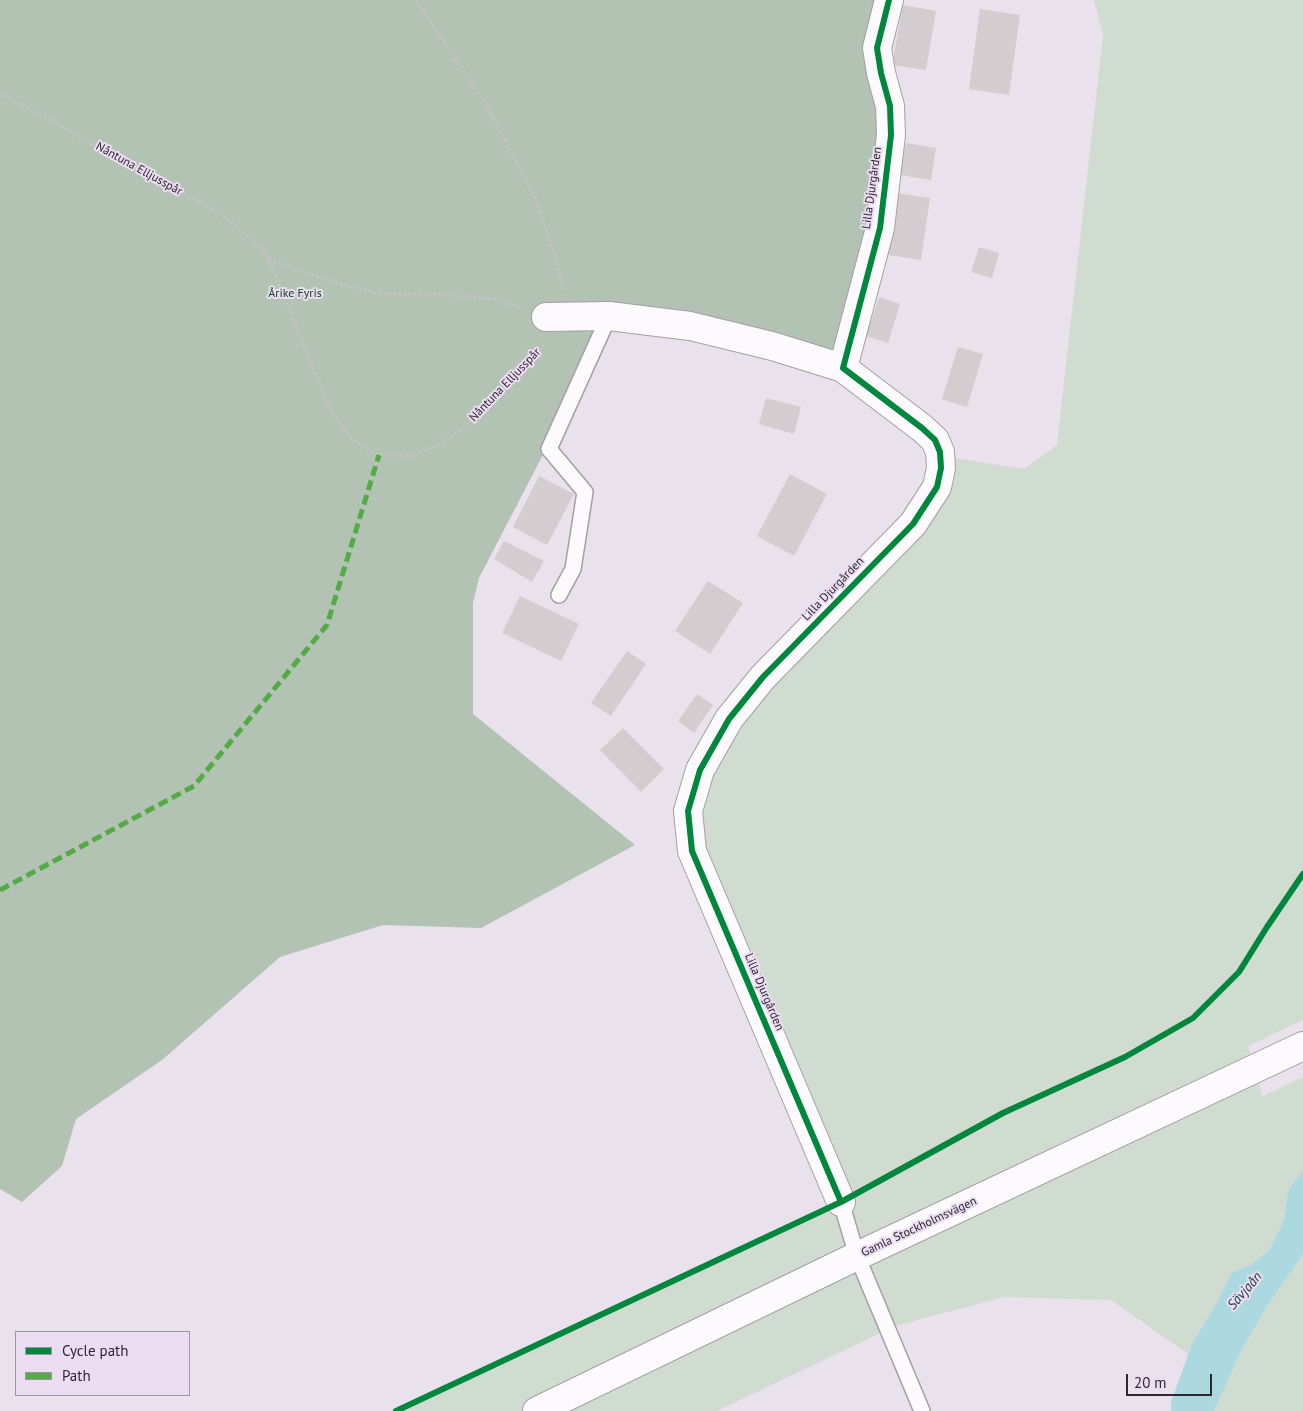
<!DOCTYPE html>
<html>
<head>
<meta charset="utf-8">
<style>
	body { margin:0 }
	#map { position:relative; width:1303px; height:1411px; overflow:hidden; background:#e9e1ec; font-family:"PT Sans",sans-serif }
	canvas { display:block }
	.legend { position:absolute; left:15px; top:1331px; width:175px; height:65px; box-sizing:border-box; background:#ebdcf1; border:1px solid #9f94a3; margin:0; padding:6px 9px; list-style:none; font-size:15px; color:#2d272f }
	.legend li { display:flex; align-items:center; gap:10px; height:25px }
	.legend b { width:25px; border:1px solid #9f94a3 }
	.scale { position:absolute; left:1126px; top:1374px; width:86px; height:22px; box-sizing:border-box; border:2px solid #2d272f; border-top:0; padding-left:6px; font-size:15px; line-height:18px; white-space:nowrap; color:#2d272f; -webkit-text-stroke:4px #ebdcf1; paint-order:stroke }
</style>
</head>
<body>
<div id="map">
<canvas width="1303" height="1411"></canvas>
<ul class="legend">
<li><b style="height:6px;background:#00873e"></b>Cycle path</li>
<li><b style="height:6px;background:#54aa45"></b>Path</li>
</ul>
<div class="scale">20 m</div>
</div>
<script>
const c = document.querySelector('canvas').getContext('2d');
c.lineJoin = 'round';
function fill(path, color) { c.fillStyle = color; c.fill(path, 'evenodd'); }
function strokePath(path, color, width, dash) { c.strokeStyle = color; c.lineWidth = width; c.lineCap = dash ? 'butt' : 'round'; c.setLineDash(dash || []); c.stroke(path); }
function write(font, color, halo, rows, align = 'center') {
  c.font = font + ' "PT Sans",sans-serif'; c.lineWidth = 4; c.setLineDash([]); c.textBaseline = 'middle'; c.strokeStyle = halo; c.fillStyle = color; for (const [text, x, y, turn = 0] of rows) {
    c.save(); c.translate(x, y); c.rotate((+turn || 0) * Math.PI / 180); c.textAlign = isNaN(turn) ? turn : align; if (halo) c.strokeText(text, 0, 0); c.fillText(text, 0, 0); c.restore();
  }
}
const green = new Path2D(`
	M 1094,0 L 1303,0 L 1303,1020 L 1248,1046 L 1263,1099 L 1263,1096 L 1303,1077 L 1303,1170 L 1288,1190 L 1284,1220 L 1269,1250 L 1251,1265 L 1232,1272 L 1217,1302 L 1192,1344 L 1188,1354 L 1111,1300 L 1004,1297 L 895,1326 L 717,1411 L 397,1411 L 841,1202 L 688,827 L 711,751 L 906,524 L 936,455 L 1024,469 L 1057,445 L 1103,35 Z
	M 1303,1254 L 1303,1411 L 1214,1411 L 1241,1351 L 1266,1308 Z`);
const forest = new Path2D(`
	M 0,0 L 885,0 L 889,111 L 845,378 L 615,316 L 479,578 L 473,603 L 473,714 L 635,845 L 481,928 L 383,925 L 280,957 L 162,1060 L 76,1119 L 62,1166 L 22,1202 L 0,1189 Z`);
const water = new Path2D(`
	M 1303,1170 L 1303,1254 L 1266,1308 L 1241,1351 L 1214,1411 L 1171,1411 L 1171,1402 L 1192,1344 L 1217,1302 L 1232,1272 L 1251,1265 L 1269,1250 L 1284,1220 L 1288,1190 Z`);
const building = new Path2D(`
	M 903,5 L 936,11 L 926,70 L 892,65 Z
	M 980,9 L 1020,15 L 1009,95 L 969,89 Z
	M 906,143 L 936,148 L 931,180 L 900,175 Z
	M 897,193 L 930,198 L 921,260 L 888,255 Z
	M 979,247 L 999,253 L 992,278 L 971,272 Z
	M 879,297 L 900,304 L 888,343 L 866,336 Z
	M 958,347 L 983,354 L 967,407 L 942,399 Z
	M 766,398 L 801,407 L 794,434 L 759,424 Z
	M 790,474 L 827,494 L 794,556 L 757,536 Z
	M 539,476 L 574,494 L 547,545 L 513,527 Z
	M 504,541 L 544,561 L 532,582 L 494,559 Z
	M 708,581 L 743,603 L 710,654 L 675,631 Z
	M 520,596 L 579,624 L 561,661 L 502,633 Z
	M 627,651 L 646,664 L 611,716 L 591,703 Z
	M 697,694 L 713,705 L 694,733 L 678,721 Z
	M 623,728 L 664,769 L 641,792 L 600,750 Z`);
const path = new Path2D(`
	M 416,0 L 487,106 L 535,197 L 556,258 L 563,289
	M 0,93 L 220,213 L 262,249 L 268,258 L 331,411 L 351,439 L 379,455 L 412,456 L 443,443 L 470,423 L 543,345
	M 269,259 L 313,275 L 373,293 L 433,294 L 494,299 L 520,308`);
const lane = new Path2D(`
	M 559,595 L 573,569 L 585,492 L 549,449 L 609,316
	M 841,1202 L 857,1256 L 922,1411`);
const street = new Path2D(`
	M 546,317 L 609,316 L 690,326 L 772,346 L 843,368
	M 841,1202 L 692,851 L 688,811 L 700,770 L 729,719 L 763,677 L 913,524 L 937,487 L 941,468 L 940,452 L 935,440 L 922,428 L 843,368 L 880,228 L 891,135 L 890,106 L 881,73 L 877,48 L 889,0`);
const secondary = new Path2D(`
	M 537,1411 L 857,1256 L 1303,1046`);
const quiet = new Path2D(`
	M 0,890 L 194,786 L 327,625 L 379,455`);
const cycleway = new Path2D(`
	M 841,1202 L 692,851 L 688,811 L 700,770 L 729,719 L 763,677 L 913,524 L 937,487 L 941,468 L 940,452 L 935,440 L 922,428 L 843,368 L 880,228 L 891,135 L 890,106 L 881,73 L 877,48 L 889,0
	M 396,1411 L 841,1202 L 1003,1113 L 1125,1057 L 1193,1018 L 1239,972 L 1267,927 L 1303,874`);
const streetNames = [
	["Nåntuna Elljusspår",139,169,29],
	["Lilla Djurgården",872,188,-82],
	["Nåntuna Elljusspår",505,385,-46],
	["Lilla Djurgården",833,589,-46],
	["Lilla Djurgården",764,992,67],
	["Gamla Stockholmsvägen",919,1227,-25]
];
const parkNames = [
	["Årike Fyris",295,294]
];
const waterNames = [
	["Sävjaån",1245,1291,-49]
];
fill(green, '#d0dcd0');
fill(forest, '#b2c3b3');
fill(water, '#abd9df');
fill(building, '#d4cdcf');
strokePath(lane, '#a49ea7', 18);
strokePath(street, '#a49ea7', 30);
strokePath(secondary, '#a49ea7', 30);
strokePath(path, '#c6c2c7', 3, [2.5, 2.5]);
strokePath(lane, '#fcfafc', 15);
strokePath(street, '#fcfafc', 28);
strokePath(secondary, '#fcfafc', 28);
strokePath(quiet, '#54aa45', 5, [10, 5]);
strokePath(cycleway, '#00873e', 6);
write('12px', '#2d272f', '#ebdcf1', streetNames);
write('12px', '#0c4512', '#ebdcf1', parkNames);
write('italic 14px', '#1b3d40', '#ebdcf1', waterNames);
</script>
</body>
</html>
